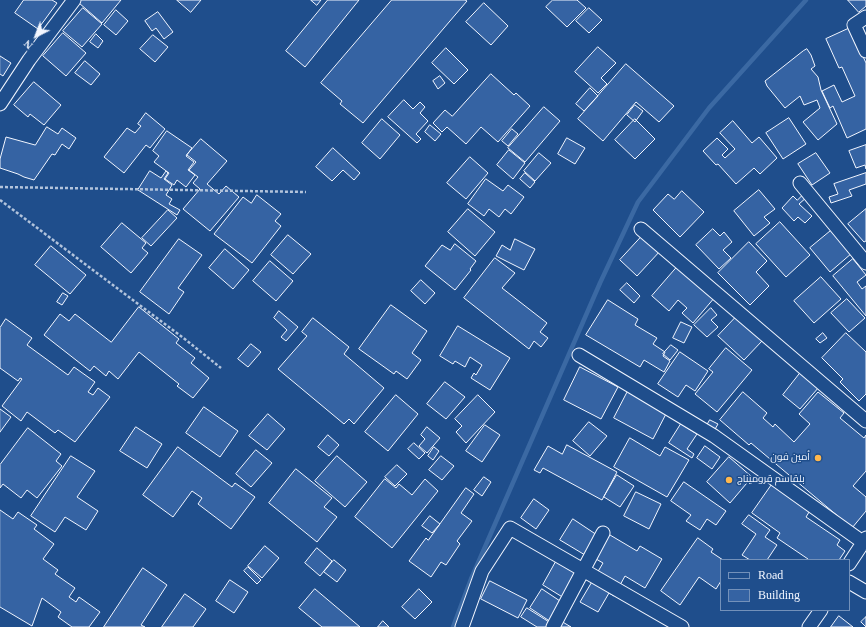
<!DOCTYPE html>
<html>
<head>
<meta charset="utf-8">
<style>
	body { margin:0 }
	#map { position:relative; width:866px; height:627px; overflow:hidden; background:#1f4e8c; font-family:Georgia,serif }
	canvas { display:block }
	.legend { position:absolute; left:720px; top:559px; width:130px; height:52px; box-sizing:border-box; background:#1f4e8c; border:1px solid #7391ba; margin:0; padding:5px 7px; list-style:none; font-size:12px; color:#f2f6ff }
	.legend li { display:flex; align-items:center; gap:8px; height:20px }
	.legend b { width:20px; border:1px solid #7391ba }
	.north { position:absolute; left:16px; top:16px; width:40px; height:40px; -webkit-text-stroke:3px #1f4e8c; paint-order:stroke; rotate:222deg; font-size:11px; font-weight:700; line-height:16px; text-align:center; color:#f2f6ff }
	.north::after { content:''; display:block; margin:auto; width:14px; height:18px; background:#f2f6ff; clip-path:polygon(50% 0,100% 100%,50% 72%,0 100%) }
</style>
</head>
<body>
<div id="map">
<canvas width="866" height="627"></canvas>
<ul class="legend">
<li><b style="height:5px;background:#1f4e8c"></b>Road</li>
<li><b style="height:11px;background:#3563a3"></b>Building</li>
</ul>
<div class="north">N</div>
</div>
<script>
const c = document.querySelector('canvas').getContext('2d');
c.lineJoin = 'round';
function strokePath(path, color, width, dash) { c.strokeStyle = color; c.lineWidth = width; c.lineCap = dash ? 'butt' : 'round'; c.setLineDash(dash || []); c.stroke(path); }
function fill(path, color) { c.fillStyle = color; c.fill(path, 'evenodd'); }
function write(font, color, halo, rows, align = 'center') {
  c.font = font + ' Georgia,Cairo,serif'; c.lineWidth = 3; c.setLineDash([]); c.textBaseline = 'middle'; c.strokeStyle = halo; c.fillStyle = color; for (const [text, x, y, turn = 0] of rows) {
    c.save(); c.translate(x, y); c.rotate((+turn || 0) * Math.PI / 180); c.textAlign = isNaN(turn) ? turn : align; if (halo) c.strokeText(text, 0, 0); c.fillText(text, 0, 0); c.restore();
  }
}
const stream = new Path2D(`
	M 453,627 L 471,579 L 600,283 L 638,202 L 709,108 L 806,0`);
const building = new Path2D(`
	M 24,0 L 52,0 L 57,3 L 38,29 L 15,13 Z
	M 82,0 L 121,0 L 102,23 L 79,3 Z
	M 177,0 L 201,0 L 191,12 Z
	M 311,0 L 321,0 L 317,5 Z
	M 328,0 L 359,0 L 305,67 L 286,51 Z
	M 392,0 L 465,0 L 467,1 L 363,123 L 340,104 L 342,101 L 321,83 Z
	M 553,0 L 577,0 L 586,8 L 567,27 L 546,7 Z
	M 848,0 L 866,0 L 866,6 L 859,12 Z
	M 484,3 L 508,26 L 491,45 L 466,22 Z
	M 83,8 L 102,24 L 82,47 L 63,31 Z
	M 589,8 L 602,20 L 589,33 L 576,21 Z
	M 116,10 L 128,21 L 116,35 L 104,25 Z
	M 158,12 L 173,32 L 164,39 L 156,28 L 152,31 L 145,21 Z
	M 850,28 L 866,63 L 866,129 L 847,138 L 833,106 L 830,108 L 822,91 L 834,85 L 842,102 L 855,96 L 842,67 L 839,68 L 826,39 Z
	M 63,33 L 86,53 L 66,76 L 43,56 Z
	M 96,34 L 103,41 L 98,48 L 90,42 Z
	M 153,35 L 168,47 L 155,62 L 140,49 Z
	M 598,47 L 616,63 L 601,78 L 607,84 L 598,93 L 575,72 Z
	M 446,48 L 468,70 L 454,84 L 432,63 Z
	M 807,49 L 811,55 L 815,66 L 811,69 L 818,77 L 821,90 L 837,124 L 818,140 L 803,122 L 820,108 L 817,100 L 804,105 L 800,96 L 785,108 L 767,86 L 765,81 L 803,51 Z
	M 0,56 L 11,63 L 3,76 L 0,74 Z
	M 85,61 L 100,74 L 91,85 L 75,73 Z
	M 626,64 L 674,106 L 659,122 L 636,102 L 603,141 L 578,119 Z
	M 491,74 L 514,95 L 516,93 L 530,106 L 498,142 L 481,127 L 466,144 L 447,127 L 442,132 L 433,123 L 445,110 L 452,116 Z
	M 440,76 L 445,83 L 438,89 L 433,81 Z
	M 34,82 L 61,105 L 44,125 L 30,114 L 28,117 L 14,105 Z
	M 590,88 L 598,96 L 584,111 L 576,104 Z
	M 404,100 L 413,109 L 420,102 L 425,107 L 420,113 L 428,121 L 416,134 L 421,139 L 417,143 L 388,117 Z
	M 635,105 L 643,111 L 635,122 L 627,115 Z
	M 544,107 L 560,121 L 525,162 L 508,148 Z
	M 146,113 L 165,129 L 150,148 L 146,145 L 124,173 L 104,157 L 127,128 L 135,133 L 141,126 L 138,124 Z
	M 789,118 L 806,144 L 783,159 L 766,133 Z
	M 382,119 L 400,135 L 380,159 L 362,143 Z
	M 635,119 L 655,139 L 635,159 L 615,140 Z
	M 733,121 L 752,143 L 759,137 L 777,158 L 760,174 L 754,168 L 736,184 L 718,164 L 716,165 L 703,151 L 717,138 L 728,149 L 722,155 L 725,158 L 735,149 L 720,133 Z
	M 430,125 L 441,134 L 435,141 L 425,132 Z
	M 47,127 L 58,134 L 62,128 L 76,138 L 69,149 L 62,144 L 55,155 L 52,154 L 34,180 L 24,177 L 18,174 L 0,168 L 0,159 L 6,137 L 35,145 Z
	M 512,129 L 518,134 L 508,146 L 502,141 Z
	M 167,131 L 192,148 L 186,156 L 194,162 L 188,170 L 195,175 L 186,187 L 177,180 L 174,185 L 165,179 L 169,173 L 154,162 L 159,156 L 153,151 Z
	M 567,138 L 585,148 L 575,164 L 558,154 Z
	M 201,139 L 227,161 L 207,184 L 219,194 L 226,186 L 239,197 L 210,231 L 183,209 L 200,189 L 193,183 L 198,177 L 189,170 L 196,162 L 187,155 Z
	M 866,145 L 866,169 L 865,165 L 856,168 L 849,151 Z
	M 333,148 L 360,173 L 354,180 L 343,170 L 332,181 L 316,167 Z
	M 509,150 L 525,163 L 513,179 L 497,165 Z
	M 539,153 L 551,163 L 535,181 L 524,171 Z
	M 816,153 L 830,173 L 812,185 L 798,164 Z
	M 470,157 L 488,173 L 466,199 L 447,183 Z
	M 150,171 L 161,178 L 166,171 L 168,173 L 164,179 L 172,185 L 166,195 L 172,199 L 169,204 L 180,210 L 177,215 L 138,190 Z
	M 525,173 L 535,182 L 530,188 L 520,179 Z
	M 866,173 L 866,184 L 849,190 L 852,196 L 831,203 L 829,197 L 838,194 L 834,184 Z
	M 486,179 L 503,191 L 508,185 L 524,197 L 511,214 L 505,209 L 499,217 L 489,209 L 484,216 L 468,204 Z
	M 759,190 L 775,209 L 764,217 L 770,223 L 754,236 L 734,211 Z
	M 682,191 L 704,212 L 680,237 L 653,210 L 668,194 L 674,199 Z
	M 804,194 L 807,197 L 799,204 L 812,216 L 805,223 L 798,217 L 794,221 L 782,208 L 793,196 L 797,200 Z
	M 257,195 L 281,214 L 275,221 L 281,226 L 252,263 L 214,234 L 243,197 L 251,203 Z
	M 468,209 L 495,232 L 475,256 L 448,232 Z
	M 866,209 L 866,241 L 864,242 L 848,224 Z
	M 168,210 L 177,218 L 151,246 L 142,238 Z
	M 780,222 L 810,255 L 786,277 L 756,244 Z
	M 122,223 L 146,243 L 142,248 L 148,253 L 131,273 L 101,247 Z
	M 713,229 L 720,236 L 724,232 L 732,242 L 723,250 L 731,258 L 719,269 L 696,245 Z
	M 833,229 L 852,253 L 830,272 L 810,248 Z
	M 644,234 L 661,250 L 637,276 L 620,260 Z
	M 288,235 L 311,254 L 293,274 L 271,255 Z
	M 179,239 L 202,255 L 178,288 L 184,292 L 169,314 L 140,292 Z
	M 515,239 L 535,249 L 524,270 L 496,256 L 502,245 L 510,250 Z
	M 749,242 L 767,261 L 756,272 L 769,286 L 750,305 L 718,273 Z
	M 455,244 L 476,261 L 470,269 L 471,270 L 455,290 L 425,266 L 442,245 L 450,250 Z
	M 51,246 L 86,275 L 70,294 L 35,265 Z
	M 225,249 L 249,270 L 233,289 L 209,268 Z
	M 495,258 L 515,273 L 502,288 L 547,323 L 540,332 L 548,338 L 541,347 L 534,341 L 529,349 L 464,298 Z
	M 853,259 L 866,275 L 857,282 L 862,289 L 866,286 L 866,316 L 833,276 Z
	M 270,261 L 293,281 L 276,301 L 253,281 Z
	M 678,266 L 715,297 L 693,323 L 682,313 L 687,308 L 678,300 L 669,311 L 652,296 Z
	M 821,277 L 841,299 L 814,323 L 794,301 Z
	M 421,280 L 435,293 L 425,304 L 411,291 Z
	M 627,283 L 640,296 L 634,303 L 620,290 Z
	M 63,293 L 68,296 L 62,305 L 57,302 Z
	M 847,299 L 865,318 L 849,332 L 831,313 Z
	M 608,300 L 638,319 L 635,325 L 657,338 L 653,344 L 665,352 L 663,356 L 670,361 L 664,372 L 644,360 L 640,367 L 586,335 Z
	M 391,305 L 427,331 L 412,353 L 421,360 L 407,379 L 396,371 L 394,374 L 359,349 Z
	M 139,307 L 179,339 L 176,343 L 195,358 L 191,363 L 209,378 L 193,398 L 177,386 L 179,384 L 139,352 L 118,379 L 109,371 L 106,376 L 94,366 L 90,371 L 44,335 L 60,314 L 69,321 L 75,314 L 111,342 Z
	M 711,308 L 717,315 L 711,320 L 718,327 L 707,337 L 694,325 Z
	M 279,311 L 298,327 L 286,341 L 281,337 L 287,330 L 274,318 Z
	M 737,316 L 762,341 L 744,360 L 718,336 Z
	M 313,318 L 349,347 L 344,354 L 384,388 L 354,424 L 349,419 L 344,424 L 278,369 L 307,336 L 302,332 Z
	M 6,319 L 32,338 L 27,345 L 68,375 L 74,367 L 95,382 L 88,392 L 93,395 L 98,388 L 110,397 L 75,442 L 58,430 L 55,433 L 27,412 L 21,421 L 2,406 L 22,379 L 20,378 L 18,381 L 0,368 L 0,328 Z
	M 681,322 L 692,327 L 684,343 L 673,338 Z
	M 458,326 L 510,358 L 490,390 L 471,378 L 474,373 L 476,375 L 482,365 L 470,357 L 465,367 L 455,361 L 453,364 L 440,356 Z
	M 823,333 L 827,338 L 820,343 L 816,339 Z
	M 846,333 L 866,352 L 866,394 L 859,401 L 840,382 L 843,379 L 822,358 Z
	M 251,344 L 261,352 L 248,367 L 238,359 Z
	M 671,345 L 678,350 L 670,360 L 663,354 Z
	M 726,348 L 752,370 L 717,412 L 695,394 L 713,372 L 709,369 Z
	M 680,352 L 708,371 L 695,391 L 686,385 L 678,397 L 658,384 Z
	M 580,367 L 618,387 L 601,419 L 564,400 Z
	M 801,372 L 819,387 L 800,409 L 783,395 Z
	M 445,382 L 465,397 L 446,419 L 427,404 Z
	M 628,391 L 667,412 L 653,439 L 614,418 Z
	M 743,392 L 767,413 L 763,418 L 773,427 L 775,424 L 794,442 L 810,424 L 799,414 L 818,392 L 844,413 L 840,418 L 864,438 L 866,435 L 866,471 L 853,486 L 866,497 L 866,511 L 852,528 L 751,443 L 749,445 L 720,420 Z
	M 396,395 L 418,414 L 388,451 L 365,432 Z
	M 478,395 L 495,412 L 466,443 L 456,432 L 462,426 L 455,419 Z
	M 204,407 L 238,431 L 220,457 L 186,433 Z
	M 0,409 L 11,417 L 0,432 Z
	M 268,414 L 285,429 L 267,450 L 249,436 Z
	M 710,420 L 718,424 L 714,431 L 706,427 Z
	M 589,422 L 607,436 L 590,456 L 573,441 Z
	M 681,424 L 697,434 L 687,449 L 694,454 L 692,458 L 669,443 Z
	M 485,425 L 500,435 L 482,462 L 466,451 Z
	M 136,427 L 162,444 L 147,468 L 120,451 Z
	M 427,427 L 440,438 L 427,453 L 419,446 L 425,439 L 421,435 Z
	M 28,428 L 61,454 L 56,461 L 62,466 L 37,498 L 27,490 L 21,498 L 3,484 L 0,488 L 0,465 Z
	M 328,435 L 339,445 L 329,456 L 318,447 Z
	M 630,438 L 660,456 L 665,447 L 689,460 L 667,497 L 614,467 Z
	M 414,443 L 425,453 L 419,459 L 408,449 Z
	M 567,445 L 617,472 L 602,500 L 543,468 L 540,473 L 534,470 L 548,446 L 562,454 Z
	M 705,446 L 720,457 L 712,469 L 697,458 Z
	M 178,447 L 232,487 L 235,483 L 255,497 L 231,529 L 198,504 L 202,498 L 192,491 L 173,517 L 143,495 Z
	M 434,447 L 439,451 L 433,460 L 428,456 Z
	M 256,450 L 272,463 L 251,487 L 236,474 Z
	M 71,456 L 95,471 L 77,497 L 98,511 L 86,530 L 65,517 L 55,532 L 31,516 Z
	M 337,456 L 367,482 L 345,507 L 315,481 Z
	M 441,456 L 454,466 L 442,480 L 429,470 Z
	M 729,457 L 752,477 L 730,503 L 707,482 Z
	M 397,465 L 407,474 L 395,486 L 385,477 Z
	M 296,469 L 332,498 L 324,507 L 337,517 L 317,542 L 269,503 Z
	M 617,475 L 634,486 L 620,507 L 604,497 Z
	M 484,477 L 491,482 L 482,496 L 474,490 Z
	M 385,479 L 396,488 L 399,484 L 412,495 L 425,479 L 438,491 L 392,548 L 355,517 Z
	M 684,482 L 726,511 L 716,525 L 707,519 L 700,530 L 686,521 L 691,515 L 671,501 Z
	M 773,483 L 811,509 L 806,517 L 840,540 L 837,545 L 845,551 L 839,560 L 807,560 L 808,559 L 777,538 L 780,533 L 752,513 Z
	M 466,488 L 474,494 L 461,513 L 472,521 L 457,541 L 460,544 L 446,565 L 441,562 L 431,577 L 409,561 L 426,538 L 428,540 Z
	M 636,492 L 661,504 L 649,529 L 624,516 Z
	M 534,499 L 549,510 L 536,529 L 521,518 Z
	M 0,510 L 13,519 L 18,512 L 37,525 L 34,529 L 54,544 L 43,559 L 58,570 L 55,574 L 75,588 L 69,597 L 76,602 L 79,597 L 100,612 L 89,627 L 72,627 L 58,617 L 61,612 L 42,598 L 32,626 L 0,607 Z
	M 749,515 L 770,530 L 765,537 L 777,545 L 767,560 L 750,560 L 742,555 L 756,534 L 742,524 Z
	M 430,516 L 440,524 L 432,533 L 422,526 Z
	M 573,519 L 597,535 L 585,555 L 560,540 Z
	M 610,535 L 637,551 L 640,546 L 662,559 L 645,588 L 625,576 L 614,596 L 609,593 L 598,612 L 580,602 L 603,563 L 596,559 Z
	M 698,538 L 713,549 L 711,552 L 723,560 L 721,560 L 721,581 L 716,589 L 699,577 L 680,605 L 661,591 Z
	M 265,546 L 279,558 L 262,578 L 248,566 Z
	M 317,548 L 332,561 L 320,576 L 305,563 Z
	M 558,558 L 580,571 L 564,598 L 543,585 Z
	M 334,560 L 346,570 L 337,582 L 324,572 Z
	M 248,567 L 261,580 L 257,584 L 244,571 Z
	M 143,568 L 167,585 L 141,625 L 145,627 L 104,627 Z
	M 230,580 L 248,592 L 234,613 L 216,601 Z
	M 490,581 L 527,600 L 518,618 L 481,599 Z
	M 315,589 L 360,627 L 322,627 L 299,608 Z
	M 419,589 L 432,602 L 415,619 L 402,607 Z
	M 542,589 L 566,605 L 554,624 L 530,608 Z
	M 185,594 L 206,609 L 193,627 L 162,627 Z
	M 527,608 L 557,627 L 561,621 L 571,627 L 537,627 L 521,617 Z
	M 839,616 L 853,627 L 831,627 Z
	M 866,617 L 866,627 L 861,622 Z
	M 383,621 L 389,627 L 378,627 Z`);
const path = new Path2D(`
	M 0,187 L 306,192
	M 0,200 L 186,340 L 221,368`);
const minor = new Path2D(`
	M 866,17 L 854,25 L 866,51
	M 0,104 L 29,60 L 74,0
	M 800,183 L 866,263
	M 641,229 L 866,421
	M 579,355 L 714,436 L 864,543
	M 849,564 L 866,538
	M 849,582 L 866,592
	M 462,627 L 482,571 L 510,528 L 682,627
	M 553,627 L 603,533
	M 809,627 L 821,610`);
const markers = [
	[818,458,4,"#ffb74d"],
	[729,480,4,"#ffb74d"]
];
const poiNames = [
	["أمين فون",810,458],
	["بلقاسم قروميناج",737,480,"left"]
];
strokePath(stream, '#3b69a3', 4.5);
fill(building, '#3563a3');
strokePath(building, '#f2f6ff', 1);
strokePath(minor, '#f2f6ff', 15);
strokePath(path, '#b3c4dc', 2.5, [3, 2]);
strokePath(minor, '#1f4e8c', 13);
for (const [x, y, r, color] of markers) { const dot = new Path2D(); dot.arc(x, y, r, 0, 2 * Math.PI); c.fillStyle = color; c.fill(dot); strokePath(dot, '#1f4e8c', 1.5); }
write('10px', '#f2f6ff', '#1f4e8c', poiNames, 'right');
</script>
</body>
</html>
